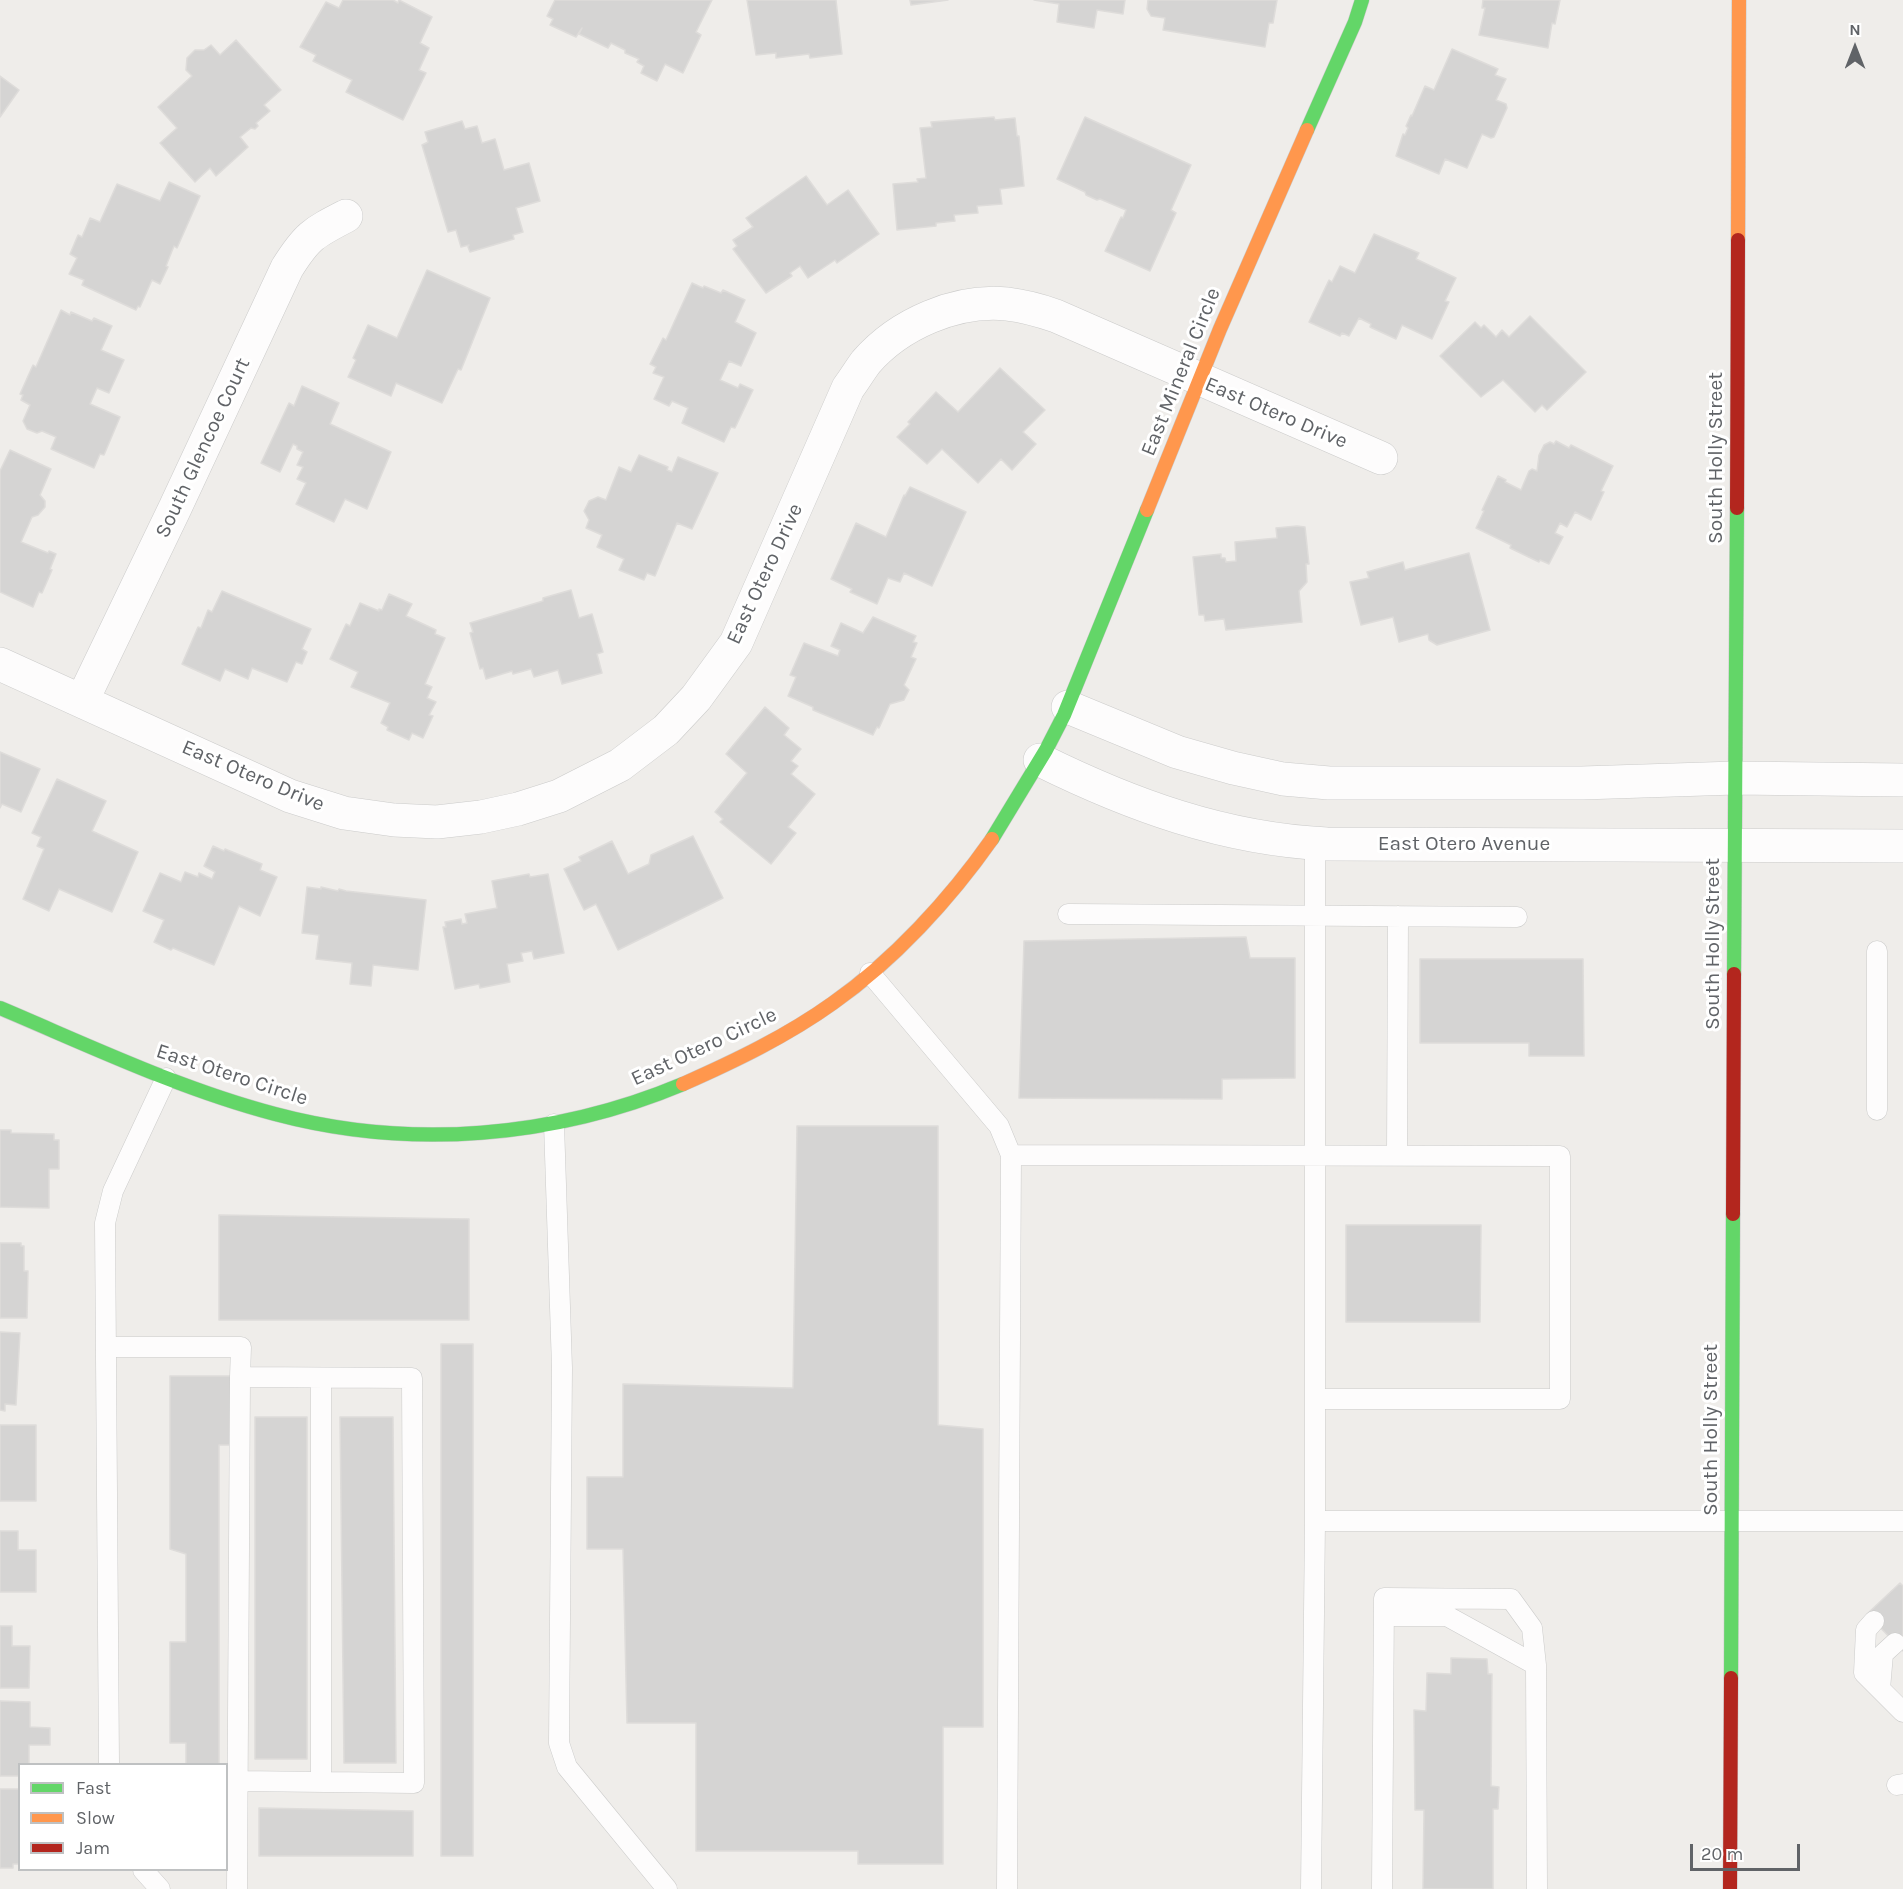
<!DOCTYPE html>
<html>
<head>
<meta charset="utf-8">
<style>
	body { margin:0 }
	#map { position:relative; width:1903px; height:1889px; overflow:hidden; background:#efedea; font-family:Karla,sans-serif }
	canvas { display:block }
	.legend { position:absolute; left:18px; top:1763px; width:210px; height:108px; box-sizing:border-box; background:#fff; border:2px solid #bfc1c2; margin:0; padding:8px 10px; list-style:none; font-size:18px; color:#606367 }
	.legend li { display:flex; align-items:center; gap:12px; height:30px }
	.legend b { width:30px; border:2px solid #bfc1c2 }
	.north { position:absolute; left:1825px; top:18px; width:60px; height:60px; -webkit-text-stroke:4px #fff; paint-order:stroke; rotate:0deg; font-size:16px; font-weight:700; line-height:24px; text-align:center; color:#606367 }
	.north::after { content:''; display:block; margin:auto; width:21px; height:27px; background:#606367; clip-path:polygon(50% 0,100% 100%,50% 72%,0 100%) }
	.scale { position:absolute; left:1690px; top:1844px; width:110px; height:27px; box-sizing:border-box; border:3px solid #606367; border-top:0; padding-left:8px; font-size:18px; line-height:21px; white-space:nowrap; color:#606367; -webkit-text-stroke:4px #fff; paint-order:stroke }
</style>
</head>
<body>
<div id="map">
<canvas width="1903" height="1889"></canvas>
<ul class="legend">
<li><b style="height:8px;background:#63d668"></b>Fast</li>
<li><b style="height:8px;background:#ff974d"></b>Slow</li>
<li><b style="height:8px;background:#b3261e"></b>Jam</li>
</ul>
<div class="north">N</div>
<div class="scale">20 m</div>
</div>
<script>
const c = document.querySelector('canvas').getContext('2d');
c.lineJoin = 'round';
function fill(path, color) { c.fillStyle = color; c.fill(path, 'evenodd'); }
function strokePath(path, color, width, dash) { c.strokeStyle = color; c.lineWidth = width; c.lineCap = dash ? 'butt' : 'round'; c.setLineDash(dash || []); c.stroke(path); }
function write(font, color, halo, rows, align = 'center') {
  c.font = font + ' Karla,sans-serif'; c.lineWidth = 6; c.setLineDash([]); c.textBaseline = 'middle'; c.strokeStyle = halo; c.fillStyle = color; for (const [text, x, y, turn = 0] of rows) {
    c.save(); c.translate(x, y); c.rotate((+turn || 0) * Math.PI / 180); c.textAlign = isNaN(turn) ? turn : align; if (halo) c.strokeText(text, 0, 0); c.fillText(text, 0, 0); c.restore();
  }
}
const building = new Path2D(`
	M 343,0 L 393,0 L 398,3 L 399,0 L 432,17 L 420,43 L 429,48 L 419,70 L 426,73 L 403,120 L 346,92 L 352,80 L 313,61 L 316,55 L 300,47 L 326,2 L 339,8 Z
	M 555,0 L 712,0 L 696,32 L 701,35 L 683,73 L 665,64 L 657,81 L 641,73 L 644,66 L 637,62 L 639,59 L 625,53 L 625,50 L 611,43 L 608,48 L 579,34 L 582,28 L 576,37 L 550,25 L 553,19 L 547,16 Z
	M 747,0 L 836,0 L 842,54 L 810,58 L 809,54 L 776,58 L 776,53 L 756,55 Z
	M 910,0 L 948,0 L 911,5 Z
	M 1034,0 L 1125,0 L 1123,14 L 1097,10 L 1094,28 L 1057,22 L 1059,4 Z
	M 1148,0 L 1277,0 L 1273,23 L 1269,23 L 1265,47 L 1163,30 L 1165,18 L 1151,16 L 1147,9 Z
	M 1483,0 L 1560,0 L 1555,24 L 1552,23 L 1548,48 L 1479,35 L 1485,8 L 1482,8 Z
	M 236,40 L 281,90 L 264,105 L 270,111 L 256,123 L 258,126 L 255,129 L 251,128 L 240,137 L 248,147 L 216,176 L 210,168 L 195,182 L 160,143 L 177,128 L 158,107 L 192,76 L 186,70 L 187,58 L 195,50 L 204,50 L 211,45 L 220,55 Z
	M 1452,49 L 1498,69 L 1495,75 L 1506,79 L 1496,100 L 1506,104 L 1507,108 L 1494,137 L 1491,138 L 1482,134 L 1467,168 L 1445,159 L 1439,174 L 1396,156 L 1403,134 L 1405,135 L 1408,128 L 1406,126 L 1411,115 L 1412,116 L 1425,86 L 1434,90 Z
	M 0,76 L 19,90 L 0,117 Z
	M 994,117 L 995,120 L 1015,118 L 1017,136 L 1019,136 L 1024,186 L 1000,189 L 1002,204 L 977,206 L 978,213 L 954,215 L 955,221 L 936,223 L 936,226 L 897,230 L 893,184 L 918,182 L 917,179 L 926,178 L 920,128 L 932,127 L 931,122 Z
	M 1085,117 L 1191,165 L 1171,210 L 1176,213 L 1150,271 L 1105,251 L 1121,217 L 1123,218 L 1126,210 L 1100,199 L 1097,200 L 1086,195 L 1085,192 L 1057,179 Z
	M 462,121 L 465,129 L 477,126 L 482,143 L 495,139 L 504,170 L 529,163 L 540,201 L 516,208 L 523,232 L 513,235 L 514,239 L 470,252 L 468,247 L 469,245 L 461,247 L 456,230 L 448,232 L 422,145 L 428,142 L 425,132 Z
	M 806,176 L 827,205 L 848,190 L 879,234 L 837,263 L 835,260 L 808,278 L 800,266 L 790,273 L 792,276 L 766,293 L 733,249 L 737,246 L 733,240 L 753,227 L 746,218 Z
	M 169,182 L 200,196 L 177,248 L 174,246 L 166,266 L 168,267 L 160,284 L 152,280 L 140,307 L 138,306 L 136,310 L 82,285 L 84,280 L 69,274 L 77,258 L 70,254 L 78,235 L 82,237 L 90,218 L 100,222 L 117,184 L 160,201 Z
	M 1374,234 L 1419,253 L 1416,259 L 1456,278 L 1445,301 L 1449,302 L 1432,339 L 1402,325 L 1396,339 L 1370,327 L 1371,324 L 1359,318 L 1349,336 L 1342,333 L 1340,336 L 1309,322 L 1329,280 L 1332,282 L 1340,266 L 1355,273 Z
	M 427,270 L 490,298 L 461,370 L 458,369 L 442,403 L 396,383 L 391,396 L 348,377 L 356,360 L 353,358 L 368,325 L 397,338 Z
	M 692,283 L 703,288 L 704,286 L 721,293 L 723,290 L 745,300 L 735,322 L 756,333 L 741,366 L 729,361 L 720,380 L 738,388 L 740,384 L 753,390 L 735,428 L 731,427 L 724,442 L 682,423 L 688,408 L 672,401 L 669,406 L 654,399 L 664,377 L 653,373 L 656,367 L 650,364 L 663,338 L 666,340 Z
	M 61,310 L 70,315 L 71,312 L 92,321 L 94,318 L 112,326 L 101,350 L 124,360 L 109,393 L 97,388 L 90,404 L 120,417 L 104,455 L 100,454 L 94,468 L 51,449 L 56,437 L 42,431 L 37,433 L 27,429 L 23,421 L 30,405 L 21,400 L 23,395 L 20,394 L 33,365 L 36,367 Z
	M 1530,316 L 1586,372 L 1547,410 L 1542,405 L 1535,412 L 1503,380 L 1481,397 L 1440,356 L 1475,322 L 1481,328 L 1484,325 L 1496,337 L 1502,330 L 1509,337 Z
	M 1000,368 L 1045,410 L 1023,432 L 1036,444 L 1012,470 L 1001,459 L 978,483 L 942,449 L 927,464 L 897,437 L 910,424 L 908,422 L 936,392 L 958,412 Z
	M 302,386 L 339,403 L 330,424 L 391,452 L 367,509 L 345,499 L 334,522 L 296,504 L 306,483 L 297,479 L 303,467 L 297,465 L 303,452 L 297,449 L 297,446 L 293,444 L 280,472 L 261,463 L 289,403 L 294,406 Z
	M 1556,441 L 1569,448 L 1571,445 L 1613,466 L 1601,491 L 1604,492 L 1591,520 L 1575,512 L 1567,527 L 1560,523 L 1555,533 L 1563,537 L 1549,564 L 1540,560 L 1539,562 L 1510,548 L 1511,545 L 1476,528 L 1484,511 L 1482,510 L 1498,476 L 1506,480 L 1505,482 L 1521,490 L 1529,471 L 1532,469 L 1537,471 L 1539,455 L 1544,445 L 1550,442 L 1554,444 Z
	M 10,450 L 51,469 L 40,495 L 45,501 L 45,507 L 38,515 L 32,517 L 21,542 L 48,553 L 49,551 L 56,554 L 50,569 L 52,570 L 42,593 L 39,592 L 33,607 L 0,592 L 0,471 Z
	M 639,455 L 668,467 L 667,470 L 672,472 L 678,457 L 718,473 L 692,529 L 677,523 L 655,576 L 647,573 L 644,580 L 619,570 L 624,559 L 597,547 L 602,535 L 586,528 L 589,520 L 584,511 L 589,501 L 598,497 L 606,500 L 619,467 L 631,472 Z
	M 910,487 L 966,512 L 932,586 L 904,573 L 900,582 L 888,578 L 877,604 L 850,592 L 852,589 L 831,579 L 856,523 L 886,537 L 904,495 L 905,496 Z
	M 1297,526 L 1305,527 L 1309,564 L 1306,564 L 1307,582 L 1299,591 L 1302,622 L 1226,630 L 1224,619 L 1205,621 L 1204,615 L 1199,615 L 1193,557 L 1221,554 L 1221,558 L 1225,558 L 1226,562 L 1236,561 L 1235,542 L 1277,538 L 1276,528 Z
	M 1469,553 L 1490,630 L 1437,645 L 1429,640 L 1428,634 L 1399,642 L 1393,617 L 1361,625 L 1350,582 L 1369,578 L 1367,572 L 1399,563 L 1403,562 L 1405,570 Z
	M 571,590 L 579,618 L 592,614 L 603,652 L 597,654 L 602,673 L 562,684 L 558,670 L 534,677 L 531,669 L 513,674 L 512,671 L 486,679 L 483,668 L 480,669 L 470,633 L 473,632 L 470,623 L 543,601 L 543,598 Z
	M 222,591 L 311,629 L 302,649 L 307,652 L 302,664 L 296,662 L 287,682 L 252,668 L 248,679 L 225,669 L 220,681 L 182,664 L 198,627 L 201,628 L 208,610 L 212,612 Z
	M 389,594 L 412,604 L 406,616 L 436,630 L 435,634 L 445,638 L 425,684 L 432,687 L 427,698 L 436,702 L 429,715 L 433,716 L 423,738 L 412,733 L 409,740 L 387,730 L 388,727 L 381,723 L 390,703 L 351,687 L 358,672 L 330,659 L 346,624 L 350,626 L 360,603 L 379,611 L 379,609 L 382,610 Z
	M 873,617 L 916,636 L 913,642 L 917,643 L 911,657 L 916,659 L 904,685 L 909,690 L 904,700 L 890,704 L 879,728 L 877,727 L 873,735 L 813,710 L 813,707 L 788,696 L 796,677 L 790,675 L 804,643 L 838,656 L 840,650 L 831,646 L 841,623 L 863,633 Z
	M 765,707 L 789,728 L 784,735 L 801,749 L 791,761 L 798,766 L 791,774 L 815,794 L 788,827 L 796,833 L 771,864 L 720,822 L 723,819 L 715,812 L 747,773 L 726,754 Z
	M 0,752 L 40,769 L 21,812 L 2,804 L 0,808 Z
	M 57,779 L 106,801 L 92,831 L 138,852 L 112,912 L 59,889 L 49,911 L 23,899 L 44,849 L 37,846 L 41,837 L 32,833 Z
	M 693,836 L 723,898 L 618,950 L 596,904 L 584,910 L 564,869 L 581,861 L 579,857 L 612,841 L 628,874 L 649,864 L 651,855 Z
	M 213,846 L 224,851 L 225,849 L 262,864 L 260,870 L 277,877 L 260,916 L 239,906 L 214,965 L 173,948 L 171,950 L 154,942 L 164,920 L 143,911 L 160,873 L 181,882 L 185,872 L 198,877 L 199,873 L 212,879 L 215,872 L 204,866 Z
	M 529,874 L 530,877 L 548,874 L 564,953 L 534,959 L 532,951 L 521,953 L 523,961 L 507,964 L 510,982 L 480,988 L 479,984 L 455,989 L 443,927 L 446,927 L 445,922 L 461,919 L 462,924 L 467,923 L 465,914 L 497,908 L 492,881 Z
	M 307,887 L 321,889 L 321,887 L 338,891 L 339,889 L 346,891 L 426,900 L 418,970 L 373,965 L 371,986 L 350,984 L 352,963 L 316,959 L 319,935 L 302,933 Z
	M 1246,937 L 1250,958 L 1295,958 L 1295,1078 L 1222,1079 L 1222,1099 L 1019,1098 L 1024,941 Z
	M 1420,959 L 1583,959 L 1584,1056 L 1529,1056 L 1529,1043 L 1420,1043 Z
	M 797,1126 L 938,1126 L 938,1425 L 983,1429 L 983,1727 L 943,1727 L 943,1864 L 858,1864 L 858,1851 L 696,1851 L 696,1723 L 627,1723 L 623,1549 L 587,1549 L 587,1477 L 623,1477 L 623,1384 L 793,1388 Z
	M 0,1130 L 11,1130 L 11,1133 L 54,1134 L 54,1140 L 59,1140 L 59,1169 L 49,1169 L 49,1208 L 0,1207 Z
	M 219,1215 L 469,1219 L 469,1320 L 219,1320 Z
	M 1346,1225 L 1481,1225 L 1480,1322 L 1346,1322 Z
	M 0,1243 L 21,1243 L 21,1246 L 24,1246 L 24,1271 L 28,1271 L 27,1318 L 0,1318 Z
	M 0,1332 L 20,1333 L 16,1405 L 5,1404 L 5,1411 L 0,1410 Z
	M 441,1344 L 473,1344 L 473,1856 L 441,1856 Z
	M 170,1376 L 231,1376 L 231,1445 L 219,1445 L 219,1764 L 186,1764 L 186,1743 L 170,1743 L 170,1642 L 186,1642 L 186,1554 L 170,1549 Z
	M 255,1417 L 307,1417 L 307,1759 L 255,1759 Z
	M 340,1417 L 393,1417 L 396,1763 L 344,1763 Z
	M 0,1425 L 36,1425 L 36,1501 L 0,1501 Z
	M 0,1531 L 18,1531 L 18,1550 L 36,1550 L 36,1592 L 0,1592 Z
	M 1900,1583 L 1903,1586 L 1903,1651 L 1867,1614 Z
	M 0,1626 L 12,1626 L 12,1646 L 30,1646 L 29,1688 L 0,1688 Z
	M 1451,1658 L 1487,1659 L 1488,1674 L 1492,1674 L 1491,1786 L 1499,1787 L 1498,1809 L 1493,1809 L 1493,1889 L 1423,1889 L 1424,1810 L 1415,1810 L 1414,1710 L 1426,1711 L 1427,1673 L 1451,1674 Z
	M 0,1701 L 30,1702 L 30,1727 L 50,1728 L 50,1745 L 29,1745 L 29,1764 L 20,1764 L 20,1776 L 0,1776 Z
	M 0,1789 L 20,1789 L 20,1864 L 13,1864 L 13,1868 L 0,1868 Z
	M 259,1808 L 413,1811 L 413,1856 L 259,1856 Z`);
const lane = new Path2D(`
	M 1068,914 L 1517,917
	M 870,973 L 999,1126 L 1011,1155 L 1560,1156 L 1560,1399 L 1315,1399
	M 1877,1110 L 1877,951
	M 554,1124 L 562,1368 L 559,1743 L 567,1767 L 667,1889
	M 1397,1155 L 1398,916
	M 106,1347 L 241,1347 L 240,1377
	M 321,1378 L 321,1782
	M 1315,1521 L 1903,1521
	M 1384,1616 L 1447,1616 L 1536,1665
	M 1874,1621 L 1866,1630 L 1864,1673 L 1903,1712
	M 1880,1689 L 1883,1654 L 1895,1643
	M 109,1764 L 105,1223 L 113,1191 L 166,1078
	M 1897,1785 L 1903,1784
	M 143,1870 L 160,1889
	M 237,1889 L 240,1377 L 412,1378 L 414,1783 L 238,1781
	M 1007,1889 L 1011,1155
	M 1311,1889 L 1315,1521 L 1315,844
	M 1382,1889 L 1384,1598 L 1511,1599 L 1532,1628 L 1536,1665 L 1537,1889`);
const street = new Path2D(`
	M 0,664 L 290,796 L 344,813 L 394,820 L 437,822 L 481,817 L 518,809 L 559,796 L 620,765 L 666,730 L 696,698 L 736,643 L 848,388 C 854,380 860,370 866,362 C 899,324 956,299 1007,304 C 1024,306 1039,310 1056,316 L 1381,458
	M 82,701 L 175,508 L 287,268 C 307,236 313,233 346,216
	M 1068,707 L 1177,752 L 1233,768 L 1283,779 L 1329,783 L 1582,783 L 1735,778 L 1903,780
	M 1040,760 C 1131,805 1224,839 1327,844 L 1903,846`);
const fast = new Path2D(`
	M 1307,130 L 1355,22 L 1362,0
	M 992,839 L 1046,750 L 1064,715 L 1147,510
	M 1734,974 L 1737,508
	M 0,1008 C 90,1046 180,1089 275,1114 C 410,1150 554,1138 683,1084
	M 1731,1678 L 1733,1214`);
const slow = new Path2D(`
	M 1738,240 L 1739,0
	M 1147,510 L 1220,329 L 1307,130
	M 683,1084 C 735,1061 787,1036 833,1003 C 893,961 950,899 992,839`);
const jam = new Path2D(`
	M 1737,508 L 1738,240
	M 1733,1214 L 1734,974
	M 1730,1889 L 1731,1678`);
const streetNames = [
	["East Mineral Circle",1181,372,-68],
	["East Otero Drive",1276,413,23],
	["South Glencoe Court",203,448,-65],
	["South Holly Street",1716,458,-90],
	["East Otero Drive",765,574,-65],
	["East Otero Drive",253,776,23],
	["East Otero Avenue",1464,844],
	["South Holly Street",1713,944,-90],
	["East Otero Circle",704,1047,-25],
	["East Otero Circle",232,1075,18],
	["South Holly Street",1711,1430,-90]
];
fill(building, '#d5d4d3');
strokePath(building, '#dedcda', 1.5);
strokePath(lane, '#cbcbca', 21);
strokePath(street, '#cbcbca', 34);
strokePath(fast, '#c9c9c9', 15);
strokePath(slow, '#c9c9c9', 15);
strokePath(jam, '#c9c9c9', 15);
strokePath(lane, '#fdfcfc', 20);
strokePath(street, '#fdfcfc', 33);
strokePath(fast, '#63d668', 14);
strokePath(slow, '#ff974d', 14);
strokePath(jam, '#b3261e', 14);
write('21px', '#606367', '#fff', streetNames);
</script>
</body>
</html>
